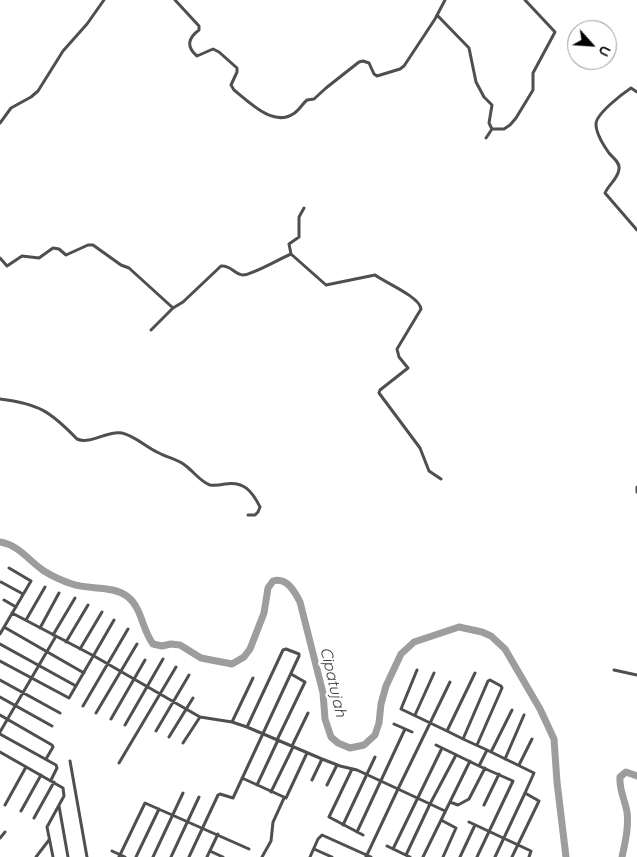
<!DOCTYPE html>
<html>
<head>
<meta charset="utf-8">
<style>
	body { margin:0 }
	#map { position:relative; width:637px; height:857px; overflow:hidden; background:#fff; font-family:Quicksand,sans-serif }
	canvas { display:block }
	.north { position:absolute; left:567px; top:20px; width:50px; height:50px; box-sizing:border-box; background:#fff; border:1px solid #999; border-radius:50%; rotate:116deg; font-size:14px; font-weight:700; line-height:20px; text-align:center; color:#000 }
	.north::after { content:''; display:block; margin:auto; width:18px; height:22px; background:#000; clip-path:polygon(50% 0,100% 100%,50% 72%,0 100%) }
</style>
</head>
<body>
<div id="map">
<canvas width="637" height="857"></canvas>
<div class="north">U</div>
</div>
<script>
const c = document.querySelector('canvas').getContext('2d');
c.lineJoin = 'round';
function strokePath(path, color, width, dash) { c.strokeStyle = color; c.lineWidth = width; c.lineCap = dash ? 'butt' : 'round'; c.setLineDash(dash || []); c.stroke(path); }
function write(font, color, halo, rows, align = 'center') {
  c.font = font + ' Quicksand,sans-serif'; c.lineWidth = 5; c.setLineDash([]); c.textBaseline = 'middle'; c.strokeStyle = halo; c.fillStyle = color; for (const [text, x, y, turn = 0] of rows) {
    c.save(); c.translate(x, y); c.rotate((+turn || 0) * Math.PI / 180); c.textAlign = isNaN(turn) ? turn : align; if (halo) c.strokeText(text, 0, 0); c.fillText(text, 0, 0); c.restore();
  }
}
const river = new Path2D(`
	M 0,542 C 19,545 29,561 44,571 C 52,576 63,581 72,584 C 89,590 113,585 128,597 C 142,608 142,630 153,644 L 162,646 L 171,644 L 180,645 L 201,658 L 232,664 L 244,657 L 250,649 L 264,613 L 268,588 L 273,581 C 287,577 295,592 300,602 L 323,693 L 325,719 L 331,737 L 338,743 L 350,748 L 364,745 L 375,735 L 379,723 L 381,704 L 386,686 L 401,654 L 414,642 L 459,627 L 482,632 L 491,636 L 505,649 L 540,709 L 554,739 L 557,782 L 566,857
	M 622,857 C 625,843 629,827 627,812 C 625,800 619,790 620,777 L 626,772 L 637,776`);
const street = new Path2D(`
	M 175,0 L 199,26 L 199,30 C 188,38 186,47 197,56 L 213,49 L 219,52 L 237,68 L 237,72 L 231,85 L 234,90 C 249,102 273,127 293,114 C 299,111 302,104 307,100 L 314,99 L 326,88 L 359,62 L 363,61 L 369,63 L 374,74 L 377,76 L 400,69 L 404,66 L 435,19 L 445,0
	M 437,15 L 469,48 L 476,82 L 484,97 L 492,105 L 489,123 L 492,129
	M 637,92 L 631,88 C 622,94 596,114 596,124 C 596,133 604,146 609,153 C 613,158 620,162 619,169 C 618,179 609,184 605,193 L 637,230
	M 0,123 L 11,108 L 31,97 L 38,91 L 63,51 L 87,24 L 104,0
	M 492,129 L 504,129 L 510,125 L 516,118 L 533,90 L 533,73 L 555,32 L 525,0
	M 486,138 L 492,129
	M 291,254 L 289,244 L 299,237 L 299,217 L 304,208
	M 0,258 L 7,266 L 22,256 L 39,258 L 53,248 L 59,249 L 66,255 L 88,245 L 93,245 L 121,265 L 129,268 L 173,308 L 183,302 L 221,266 C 231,265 234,274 243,275 C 252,275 281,258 291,254 L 326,285 L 375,275 C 386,283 420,297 421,309 L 397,349 L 399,357 L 408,368 L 380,390 L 379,393 L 420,448 L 429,471 L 441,479
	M 151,330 L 173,308
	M 0,399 C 39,404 50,411 77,439 C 91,445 107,430 122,433 C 135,436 146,447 159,453 C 168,458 178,459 186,466 C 194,472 201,482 210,485 C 215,486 220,485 225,484 C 244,481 252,491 260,507 L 258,512 L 255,515 L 248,515
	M 637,487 L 637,492
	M 1,582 L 23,594
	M 4,600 L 16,607
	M 12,613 L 94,656 L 200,717 L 232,722 L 247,727 L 322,759 L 340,766 L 357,770 L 398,789 L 366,857
	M 26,620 L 45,587
	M 4,627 L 84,673
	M 40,628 L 59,593
	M 0,634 L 31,581 L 9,568
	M 53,635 L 75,598
	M 66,642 L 88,605
	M 0,644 L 76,686
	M 80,649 L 102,612
	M 0,661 L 69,698 L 114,620
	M 417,670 L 401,709 L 447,731 L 475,673
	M 614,670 L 637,675
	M 0,680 L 60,713
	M 0,697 L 52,726
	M 83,706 L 128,629
	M 96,713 L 137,644
	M 0,715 L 52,745 L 53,747 L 46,759
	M 415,715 L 434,673
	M 111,719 L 145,660
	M 232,722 L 253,678
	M 394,724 L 412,732
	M 125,725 L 163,659
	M 156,731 L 189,675
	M 447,731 L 463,739 L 488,681 L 490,680 L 501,686 L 502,688 L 477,745
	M 0,732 L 56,636
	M 0,734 L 56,765 L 57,768 L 51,780
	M 169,737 L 193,698
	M 463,739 L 487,750
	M 277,740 L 305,682 L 291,674
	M 183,743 L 200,717
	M 436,745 L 479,766
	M 292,746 L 308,713
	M 0,752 L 63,788 L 64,796 L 47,827 L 53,857
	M 491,752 L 512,710
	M 505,759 L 524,715
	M 70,761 L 87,857
	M 119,763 L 176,667
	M 519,765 L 532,739
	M 352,769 L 329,817 L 363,835
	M 242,778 L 286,798 L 307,753
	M 312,780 L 322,759
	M 257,785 L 278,740
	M 327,785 L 337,765
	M 271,792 L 293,747
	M 450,802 L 458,805 L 469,799 L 485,768
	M 5,805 L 26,767
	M 484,805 L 499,774
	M 59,806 L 68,857
	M 21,811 L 41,775
	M 445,811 L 398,789 L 450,682
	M 34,818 L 54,782
	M 441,820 L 456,828 L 443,857
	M 469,822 L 531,851 L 529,857
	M 343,825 L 375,757
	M 357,832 L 405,729
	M 0,838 L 5,832
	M 387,846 L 410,857
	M 314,849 L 332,857
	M 393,849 L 442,748
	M 112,851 L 125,857
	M 210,851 L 223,857
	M 406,855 L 430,804 L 456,755
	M 36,857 L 49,840
	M 119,857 L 145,803 L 249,849
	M 136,857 L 159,809
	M 153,857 L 183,793
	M 171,857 L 199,797
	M 189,857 L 218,795 L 220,794 L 233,798 L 299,656 L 299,654 L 286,649 L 283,650 L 247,727
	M 207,857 L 218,834
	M 262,857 L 271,841 L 273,822 L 284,798
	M 310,857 L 318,839 L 322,835 L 371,857
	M 423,857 L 470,761
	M 460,857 L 475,825
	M 477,857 L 513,781 L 479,766 L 487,750 L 534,773 L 525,793
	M 495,857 L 525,793 L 539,801 L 512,857`);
const waterNames = [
	["Cipatujah",333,682,77]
];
strokePath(river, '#9d9d9d', 7);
strokePath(street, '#4f4f4f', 3);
write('italic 16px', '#3e3e3e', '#fff', waterNames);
</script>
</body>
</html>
